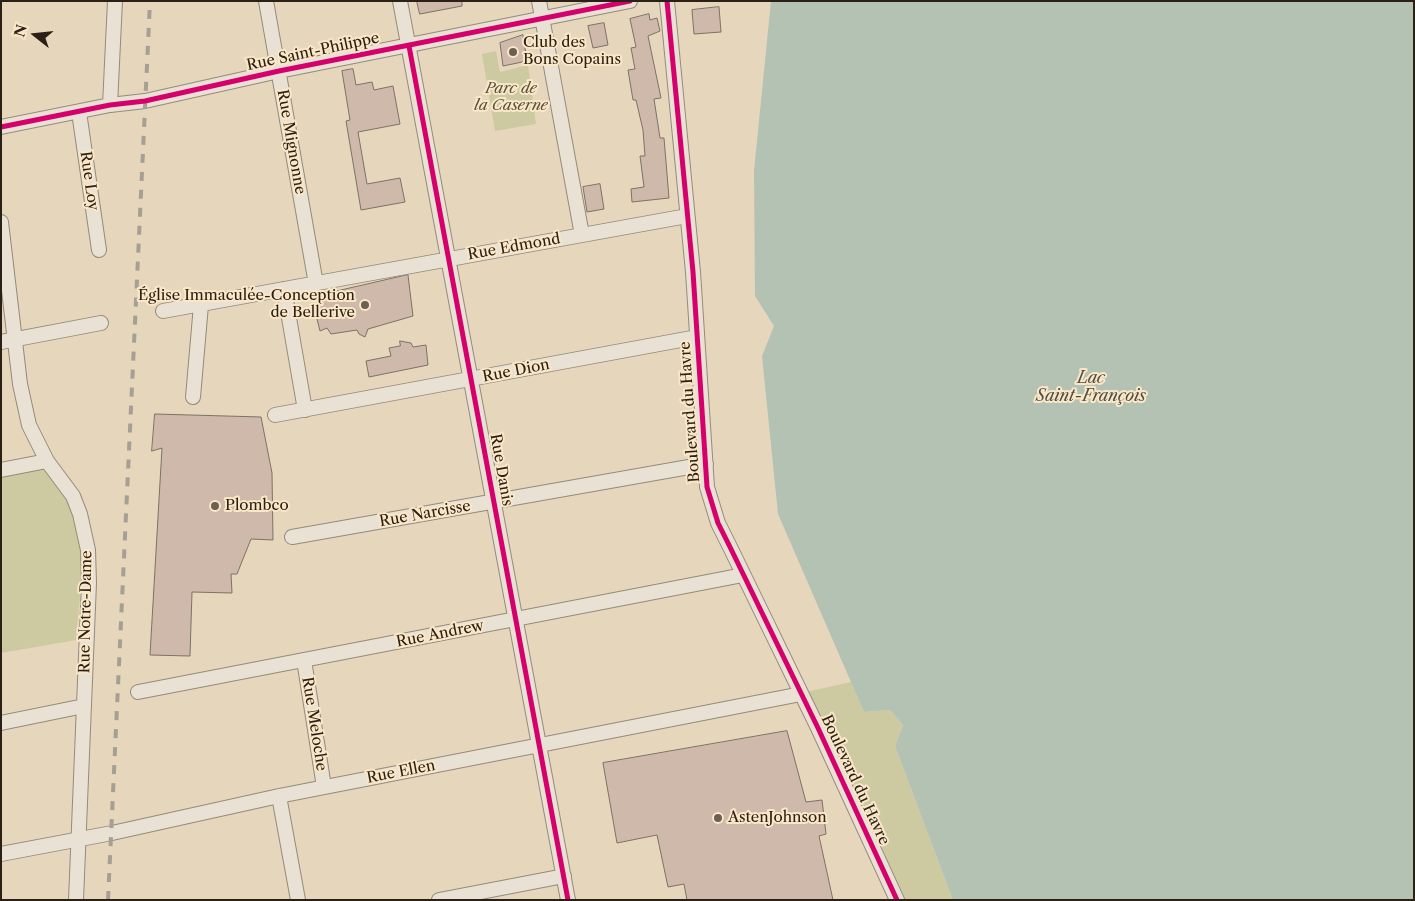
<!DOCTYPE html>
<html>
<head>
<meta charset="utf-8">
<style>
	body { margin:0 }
	#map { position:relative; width:1415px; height:901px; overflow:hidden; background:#e6d6bc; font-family:"Libre Caslon Text",serif }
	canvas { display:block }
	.frame { position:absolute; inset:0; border:2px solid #2b2016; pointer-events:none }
	.north { position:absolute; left:10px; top:10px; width:50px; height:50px; -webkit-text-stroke:4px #fae7c8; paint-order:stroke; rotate:286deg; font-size:14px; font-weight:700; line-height:20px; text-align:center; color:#2b2016 }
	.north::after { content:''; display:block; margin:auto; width:18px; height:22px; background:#2b2016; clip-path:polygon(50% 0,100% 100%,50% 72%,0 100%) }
</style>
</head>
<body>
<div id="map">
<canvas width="1415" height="901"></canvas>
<div class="frame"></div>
<div class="north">N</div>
</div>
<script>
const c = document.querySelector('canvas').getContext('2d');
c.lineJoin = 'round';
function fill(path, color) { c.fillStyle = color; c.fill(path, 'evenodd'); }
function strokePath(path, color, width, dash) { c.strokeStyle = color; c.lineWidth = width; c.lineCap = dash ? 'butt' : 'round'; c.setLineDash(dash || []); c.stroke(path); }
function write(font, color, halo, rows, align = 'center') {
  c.font = font + ' "Libre Caslon Text",serif'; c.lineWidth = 4; c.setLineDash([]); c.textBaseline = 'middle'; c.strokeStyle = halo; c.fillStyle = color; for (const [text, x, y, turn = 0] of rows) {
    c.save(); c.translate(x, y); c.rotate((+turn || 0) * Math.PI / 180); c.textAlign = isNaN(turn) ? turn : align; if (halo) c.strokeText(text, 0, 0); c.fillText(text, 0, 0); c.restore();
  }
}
const green = new Path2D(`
	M 496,51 L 500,72 L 528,65 L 536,124 L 495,131 L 482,54 Z
	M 47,461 C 60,483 73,503 79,527 C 87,557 78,608 76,640 L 1,653 L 1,470 Z
	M 851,682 L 864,712 L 890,710 L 903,725 L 895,746 L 953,900 L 903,900 L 806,692 Z`);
const water = new Path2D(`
	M 771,1 L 1414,1 L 1414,900 L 953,900 L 895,746 L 903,725 L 890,710 L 864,712 L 778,514 L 762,356 L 774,326 L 755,296 L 754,171 Z`);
const building = new Path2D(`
	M 417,1 L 462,1 L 462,6 L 420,14 Z
	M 719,7 L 721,32 L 694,34 L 692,10 Z
	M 649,14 L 650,20 L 657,18 L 660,31 L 648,36 L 661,98 L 654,99 L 660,138 L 664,138 L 669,198 L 632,202 L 631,189 L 644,187 L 640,156 L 645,156 L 643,130 L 636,100 L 633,100 L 628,70 L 635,69 L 631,48 L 636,47 L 630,19 Z
	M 604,23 L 608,45 L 593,48 L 588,26 Z
	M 523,35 L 527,61 L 503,66 L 500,43 Z
	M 353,69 L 356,85 L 372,82 L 374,90 L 393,86 L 400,124 L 358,132 L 367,184 L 400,178 L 405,202 L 361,210 L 346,121 L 350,120 L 342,71 Z
	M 600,184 L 604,209 L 587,212 L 583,187 Z
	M 408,275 L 413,316 L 368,329 L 365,337 L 359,334 L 357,330 L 331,334 L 327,328 L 320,331 L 314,307 L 322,303 L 325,294 Z
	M 400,341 L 411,343 L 413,347 L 426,345 L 428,365 L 369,377 L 366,361 L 391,356 L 389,348 L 400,346 Z
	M 155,414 L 261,417 L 272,473 L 273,540 L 251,539 L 237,574 L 231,574 L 232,593 L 192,592 L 190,656 L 150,655 L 162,448 L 152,451 Z
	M 787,731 L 806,802 L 822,800 L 826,834 L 819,836 L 833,900 L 687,900 L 684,884 L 668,887 L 657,835 L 617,843 L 603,763 Z`);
const minor = new Path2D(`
	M 266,1 L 316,284
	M 400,1 L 568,900
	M 539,1 L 582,235
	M 667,1 L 693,272 L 707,487 L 718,523 L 730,547 L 818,728 L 897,900
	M 110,105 L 115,1
	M 79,112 L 99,250
	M 1,127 L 110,105 L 145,101 L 279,71 L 630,1
	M 1,222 L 20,384 L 29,425 L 47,461 L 73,496 L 80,514 L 88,550 L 89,583 L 76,900
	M 284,289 L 305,410
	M 163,311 L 687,216
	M 1,342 L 101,323
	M 193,397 L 201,305
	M 275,415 L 697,337
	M 1,470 L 47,461
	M 292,537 L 706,464
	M 304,660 L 324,787
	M 138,692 L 743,575
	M 1,723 L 84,706
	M 279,796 L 298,900
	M 1,854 L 112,833 L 279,796 L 801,694
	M 439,900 L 564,876`);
const rail = new Path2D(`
	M 108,900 L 150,1`);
const cycleway = new Path2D(`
	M 667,1 L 693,272 L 707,487 L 718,523 L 730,547 L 818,728 L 897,900
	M 409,46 L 568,900
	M 1,127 L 110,105 L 145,101 L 279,71 L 630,1`);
const markers = [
	[513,52,5,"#6c6050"],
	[365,305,5,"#6c6050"],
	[215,506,5,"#6c6050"],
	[718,818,5,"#6c6050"]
];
const poiNames = [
	["Club des",523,43],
	["Bons Copains",523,60],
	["Église Immaculée-Conception",355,296,"right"],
	["de Bellerive",355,313,"right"],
	["Plombco",225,506],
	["AstenJohnson",728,818]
];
const streetNames = [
	["Rue Saint-Philippe",313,52,-12],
	["Rue Mignonne",291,142,80],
	["Rue Loy",89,181,82],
	["Rue Edmond",514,247,-10],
	["Rue Dion",516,371,-11],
	["Boulevard du Havre",690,412,-94],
	["Rue Danis",501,470,80],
	["Rue Narcisse",425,514,-10],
	["Rue Notre-Dame",86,612,-89],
	["Rue Andrew",440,634,-11],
	["Rue Meloche",314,724,81],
	["Rue Ellen",401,772,-11],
	["Boulevard du Havre",855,780,65]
];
const parkNames = [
	["Parc de",511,89],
	["la Caserne",511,106]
];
const waterNames = [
	["Lac",1091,378],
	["Saint-François",1091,396]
];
fill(green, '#cdcaa2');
fill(water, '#b4c2b4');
fill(building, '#cfb9aa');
strokePath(building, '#7b7265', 1);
strokePath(minor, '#958b7b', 16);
strokePath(minor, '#e9e1d4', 14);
strokePath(rail, '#a69f94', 4, [9, 9]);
strokePath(cycleway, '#d6006c', 5);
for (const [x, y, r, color] of markers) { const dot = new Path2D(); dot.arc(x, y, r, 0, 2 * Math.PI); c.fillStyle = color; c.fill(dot); strokePath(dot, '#fae7c8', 2); }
write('15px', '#2b2016', '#fae7c8', poiNames, 'left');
write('15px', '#2b2016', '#fae7c8', streetNames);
write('italic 15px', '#55503a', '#fae7c8', parkNames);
write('italic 16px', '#4e4e44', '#fae7c8', waterNames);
</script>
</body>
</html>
